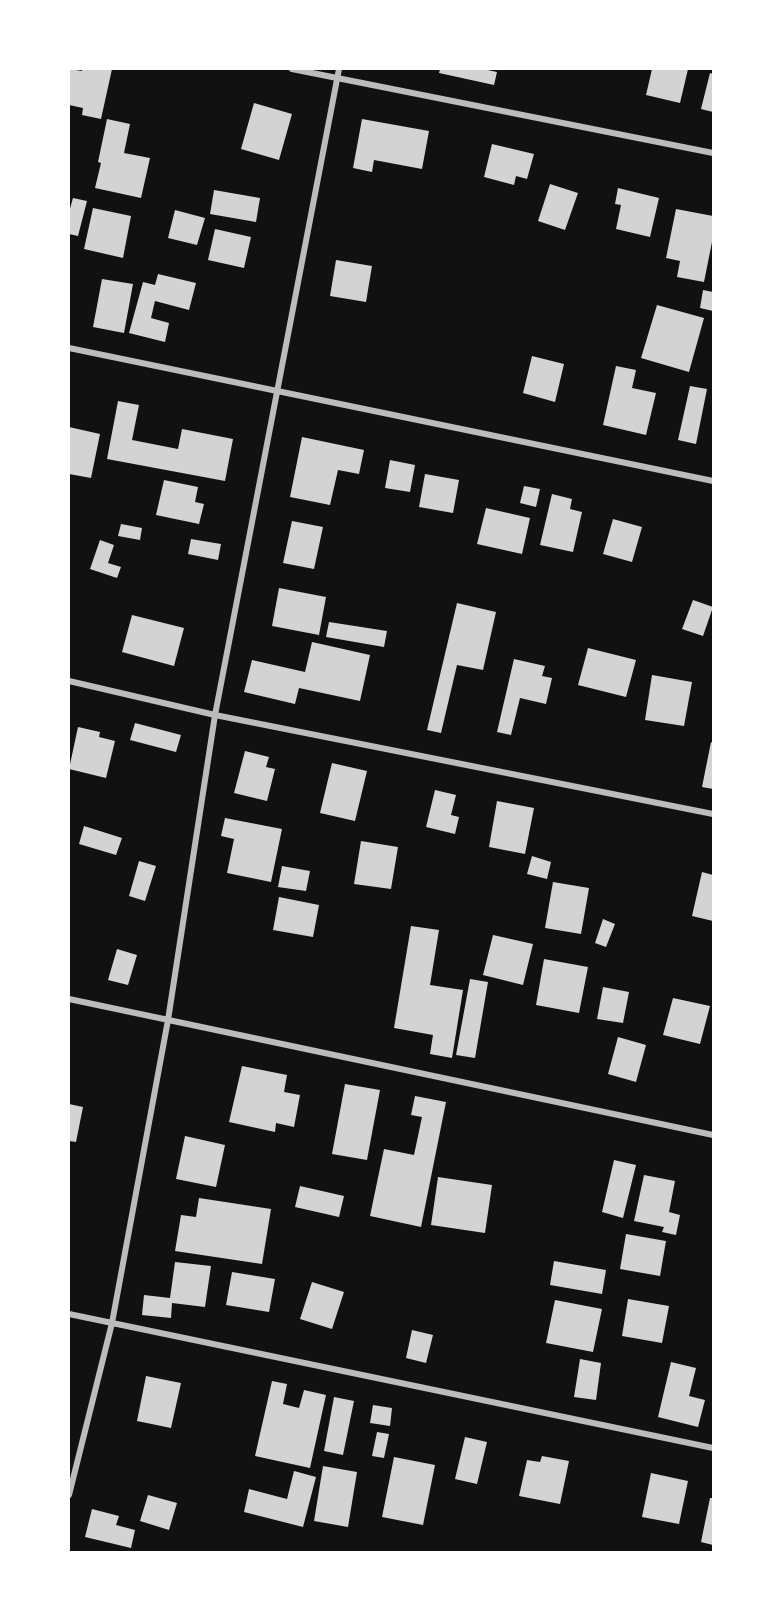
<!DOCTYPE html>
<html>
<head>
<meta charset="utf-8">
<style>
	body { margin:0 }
	#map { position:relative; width:782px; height:1621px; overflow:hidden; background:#111; font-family:Roboto,sans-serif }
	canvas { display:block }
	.frame { position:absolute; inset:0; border:70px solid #fff; pointer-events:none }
</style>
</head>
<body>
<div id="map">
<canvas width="782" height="1621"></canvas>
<div class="frame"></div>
</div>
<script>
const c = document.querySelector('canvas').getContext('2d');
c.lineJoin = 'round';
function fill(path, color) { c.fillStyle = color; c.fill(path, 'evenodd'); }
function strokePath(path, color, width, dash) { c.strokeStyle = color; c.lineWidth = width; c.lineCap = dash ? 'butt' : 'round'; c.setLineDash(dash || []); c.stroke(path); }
const building = new Path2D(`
	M 69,69 L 82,71 L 82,69 L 112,69 L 101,119 L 82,115 L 83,108 L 69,105 Z
	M 440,69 L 483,69 L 497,72 L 494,85 L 439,73 Z
	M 652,69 L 688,69 L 680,103 L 646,95 Z
	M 710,73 L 713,74 L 713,112 L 701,109 Z
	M 254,103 L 292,114 L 279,160 L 241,149 Z
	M 107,119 L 130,124 L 124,153 L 150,158 L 141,198 L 95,188 L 101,163 L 98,162 Z
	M 362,119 L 429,131 L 422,169 L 374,160 L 372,172 L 353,168 Z
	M 492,144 L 534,154 L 527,179 L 516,176 L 514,185 L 484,177 Z
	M 550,184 L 578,193 L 565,230 L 538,221 Z
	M 618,188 L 659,198 L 650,237 L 616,229 L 621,205 L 615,204 Z
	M 214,190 L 260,198 L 256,222 L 210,214 Z
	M 73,198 L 87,201 L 78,236 L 69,234 L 69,212 Z
	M 93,208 L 131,216 L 123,258 L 84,249 Z
	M 676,209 L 713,216 L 713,237 L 704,282 L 677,277 L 680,261 L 666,258 Z
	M 175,210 L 205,218 L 197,245 L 168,238 Z
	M 215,229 L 251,237 L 244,268 L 208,260 Z
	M 336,260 L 372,266 L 366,302 L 330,296 Z
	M 158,274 L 196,283 L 189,310 L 155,301 L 151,318 L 169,323 L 165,342 L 129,333 L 143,282 L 155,285 Z
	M 102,279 L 133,284 L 124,333 L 93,327 Z
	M 703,290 L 713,292 L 713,311 L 700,308 Z
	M 657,305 L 704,318 L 689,372 L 641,358 Z
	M 532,356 L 564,364 L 555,402 L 523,393 Z
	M 616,366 L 636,370 L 632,388 L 656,393 L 646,435 L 603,425 Z
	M 690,386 L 707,389 L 696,444 L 678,440 Z
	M 118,401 L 139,405 L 132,440 L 178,449 L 182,429 L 233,439 L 225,481 L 107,459 Z
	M 69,427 L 100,434 L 91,478 L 69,474 Z
	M 302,437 L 364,450 L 359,474 L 338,470 L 330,505 L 290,497 Z
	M 390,460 L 415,465 L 410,492 L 385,488 Z
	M 425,474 L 459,480 L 453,513 L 419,507 Z
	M 164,480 L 198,487 L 195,502 L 204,504 L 199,524 L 156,515 Z
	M 524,486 L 540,489 L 536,507 L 520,503 Z
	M 552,494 L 572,499 L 570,509 L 582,512 L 573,552 L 540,545 Z
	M 486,508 L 530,518 L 522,554 L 477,544 Z
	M 613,519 L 642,527 L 632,562 L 603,554 Z
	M 292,521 L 323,527 L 314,569 L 283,563 Z
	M 121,524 L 142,528 L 140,540 L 118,536 Z
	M 191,539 L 221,544 L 218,560 L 188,554 Z
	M 100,540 L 114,545 L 108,563 L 121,567 L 117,578 L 90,569 Z
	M 279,588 L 326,597 L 319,635 L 272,626 Z
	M 693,600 L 713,607 L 703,636 L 682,629 Z
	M 457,603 L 496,612 L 483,670 L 457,665 L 441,733 L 427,730 Z
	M 132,615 L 184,628 L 174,666 L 122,652 Z
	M 329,622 L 387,631 L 384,647 L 326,637 Z
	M 312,642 L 370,655 L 360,701 L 299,688 L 295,704 L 244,692 L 252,660 L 305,672 Z
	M 588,648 L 636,660 L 626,697 L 578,685 Z
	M 514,659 L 545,666 L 542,676 L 552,678 L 546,704 L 520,698 L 511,735 L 497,732 Z
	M 652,675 L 692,682 L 684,726 L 645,720 Z
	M 135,723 L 181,735 L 176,752 L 130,740 Z
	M 78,727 L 100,732 L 99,737 L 115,741 L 106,778 L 69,769 Z
	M 711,742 L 713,743 L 713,789 L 702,787 Z
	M 245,751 L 269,757 L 266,767 L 275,769 L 267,801 L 234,793 Z
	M 332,763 L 367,771 L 355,821 L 320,813 Z
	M 435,790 L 456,795 L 451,815 L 459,817 L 455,834 L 426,827 Z
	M 497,801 L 534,808 L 525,854 L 489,847 Z
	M 225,818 L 282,829 L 271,882 L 227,873 L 234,839 L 221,836 Z
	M 84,826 L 122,838 L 116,855 L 79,844 Z
	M 361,841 L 398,847 L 391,889 L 354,884 Z
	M 532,856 L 551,862 L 547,879 L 527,874 Z
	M 139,861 L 156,866 L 145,901 L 129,896 Z
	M 282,866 L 310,871 L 306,891 L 278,887 Z
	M 702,872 L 713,875 L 713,921 L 692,916 Z
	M 553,882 L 589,888 L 581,934 L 545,928 Z
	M 279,897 L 319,905 L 313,937 L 273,930 Z
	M 603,919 L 615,924 L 606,947 L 595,943 Z
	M 411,926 L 439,930 L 430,985 L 463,990 L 452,1058 L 430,1054 L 433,1035 L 394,1028 Z
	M 493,935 L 533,944 L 523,985 L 483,975 Z
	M 117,949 L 137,955 L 128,985 L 108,980 Z
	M 544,959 L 588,967 L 579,1013 L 536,1005 Z
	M 470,979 L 488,982 L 475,1058 L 456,1055 Z
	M 603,987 L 629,992 L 623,1023 L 597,1019 Z
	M 673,998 L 710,1006 L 700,1044 L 663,1035 Z
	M 618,1037 L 646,1045 L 636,1082 L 608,1074 Z
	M 242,1066 L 287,1075 L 284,1092 L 300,1095 L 294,1127 L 276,1123 L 275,1132 L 229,1122 Z
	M 345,1084 L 380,1090 L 367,1160 L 332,1154 Z
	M 415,1096 L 446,1102 L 421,1227 L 370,1216 L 384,1149 L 414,1155 L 422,1117 L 411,1115 Z
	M 69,1104 L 83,1107 L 76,1142 L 69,1141 Z
	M 185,1136 L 225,1145 L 216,1187 L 176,1179 Z
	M 614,1160 L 636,1165 L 623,1218 L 602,1212 Z
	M 644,1175 L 675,1181 L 669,1212 L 680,1215 L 676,1235 L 662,1232 L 664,1227 L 634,1221 Z
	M 438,1177 L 492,1185 L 485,1233 L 431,1225 Z
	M 300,1186 L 344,1196 L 339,1217 L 295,1207 Z
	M 199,1198 L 271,1209 L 262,1264 L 175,1251 L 181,1215 L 196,1217 Z
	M 626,1234 L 666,1241 L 660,1276 L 620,1269 Z
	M 554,1261 L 606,1270 L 602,1294 L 550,1285 Z
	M 175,1262 L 211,1266 L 205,1307 L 172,1303 L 171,1318 L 142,1315 L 144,1295 L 170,1298 Z
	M 232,1272 L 275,1279 L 269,1312 L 226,1305 Z
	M 312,1282 L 344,1292 L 332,1329 L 300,1319 Z
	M 628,1299 L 669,1306 L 662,1343 L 622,1336 Z
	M 555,1300 L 602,1309 L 593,1352 L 546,1343 Z
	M 412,1330 L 433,1335 L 426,1363 L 406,1358 Z
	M 580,1359 L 601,1363 L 596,1400 L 574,1397 Z
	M 671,1362 L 696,1368 L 689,1396 L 705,1400 L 698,1427 L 658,1417 Z
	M 146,1376 L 181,1383 L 171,1428 L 137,1421 Z
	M 272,1381 L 287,1384 L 283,1404 L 299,1408 L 304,1390 L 326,1395 L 310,1468 L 255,1456 Z
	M 334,1397 L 354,1401 L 343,1455 L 324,1451 Z
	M 373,1405 L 392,1408 L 390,1426 L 370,1423 Z
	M 377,1432 L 389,1434 L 384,1458 L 372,1456 Z
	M 465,1437 L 487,1442 L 477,1484 L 455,1479 Z
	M 542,1456 L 569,1461 L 560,1504 L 519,1496 L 527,1460 L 540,1462 Z
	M 394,1457 L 435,1465 L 423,1525 L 382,1517 Z
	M 323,1466 L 357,1472 L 348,1527 L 314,1521 Z
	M 294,1471 L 316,1477 L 303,1527 L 244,1512 L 249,1489 L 287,1499 Z
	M 651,1473 L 688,1481 L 679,1524 L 642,1517 Z
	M 148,1495 L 177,1503 L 169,1530 L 140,1521 Z
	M 710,1498 L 713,1498 L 713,1545 L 701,1542 Z
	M 92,1509 L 119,1516 L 116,1525 L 135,1530 L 131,1548 L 85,1537 Z`);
const minor = new Path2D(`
	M 292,69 L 713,153
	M 69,348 L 713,481
	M 69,681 L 215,715 L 713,814
	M 69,999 L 713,1135
	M 69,1314 L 713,1448
	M 69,1495 L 112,1323 L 168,1020 L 215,715 L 339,69`);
fill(building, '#d3d3d3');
strokePath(minor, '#bcbcbc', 6);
</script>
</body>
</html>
